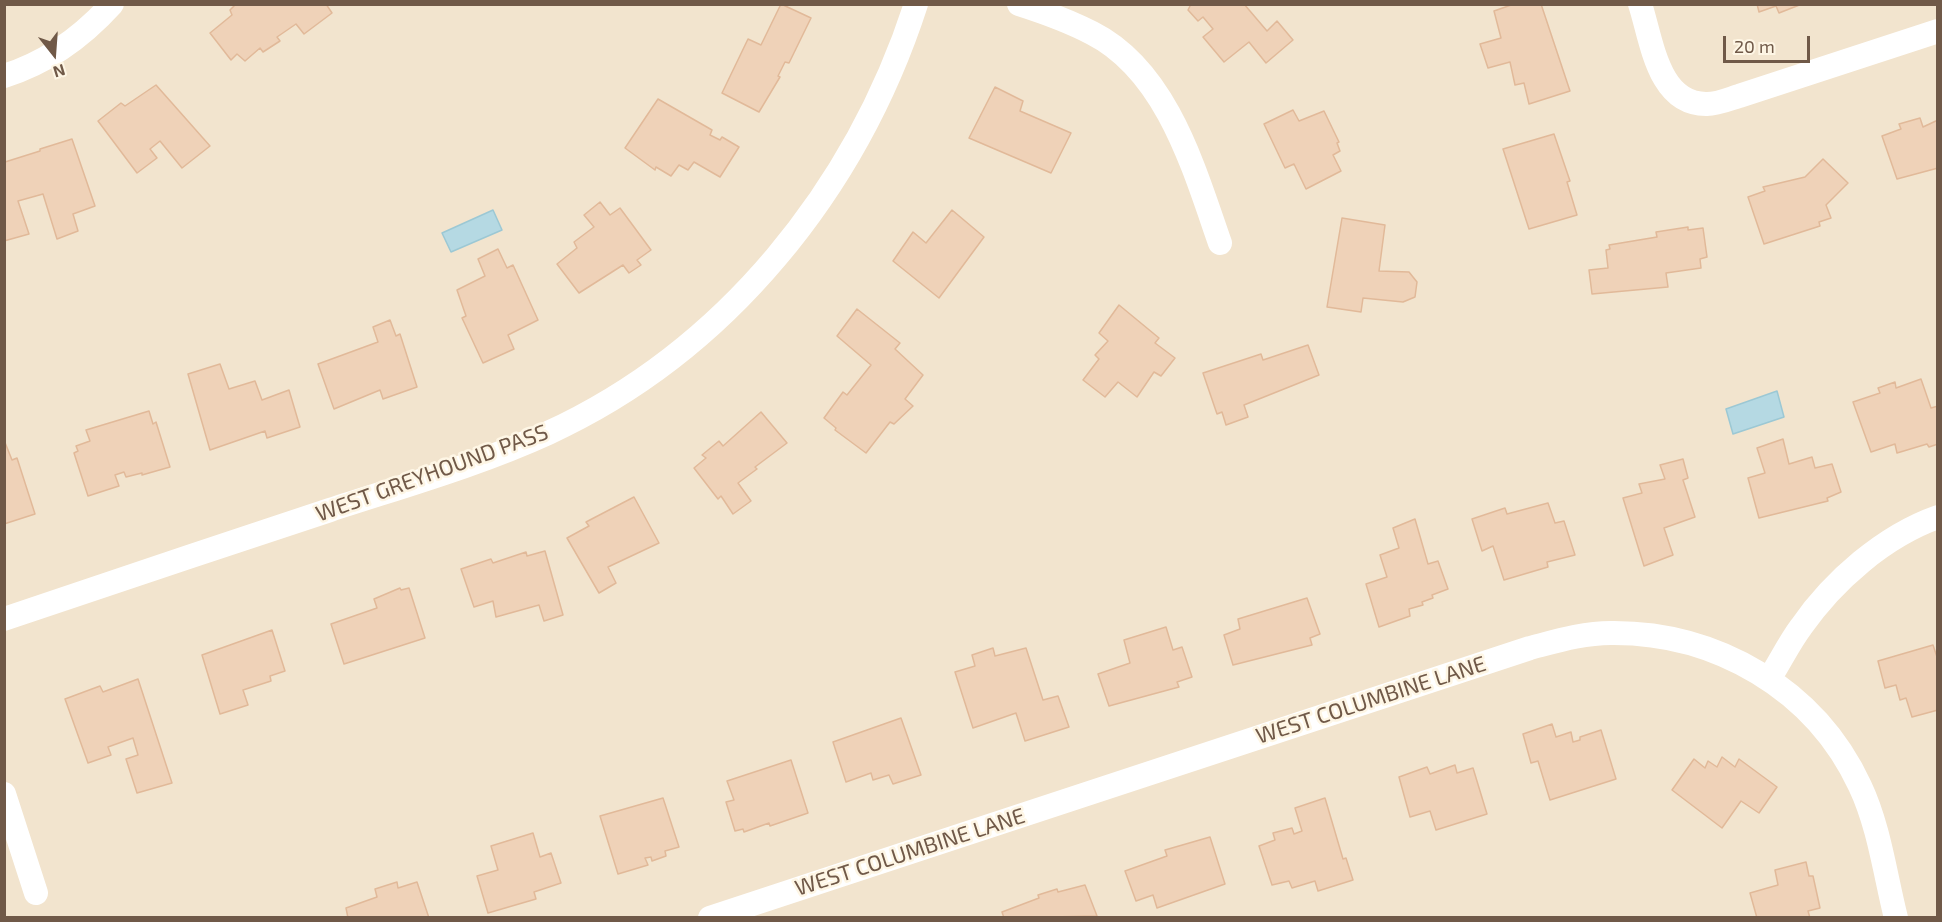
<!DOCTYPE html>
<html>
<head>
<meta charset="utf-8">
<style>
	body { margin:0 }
	#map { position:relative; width:1942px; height:922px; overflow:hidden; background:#fbf2df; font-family:"Exo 2",sans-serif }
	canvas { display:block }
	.frame { position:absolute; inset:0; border:6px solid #705948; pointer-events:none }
	.north { position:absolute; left:24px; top:24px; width:60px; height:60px; -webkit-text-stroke:4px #fef6e5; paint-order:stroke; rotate:163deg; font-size:16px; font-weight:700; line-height:24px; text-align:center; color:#705948 }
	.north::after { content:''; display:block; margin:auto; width:21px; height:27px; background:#705948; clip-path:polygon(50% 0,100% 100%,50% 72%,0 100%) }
	.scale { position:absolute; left:1723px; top:36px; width:87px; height:27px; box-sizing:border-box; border:3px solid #705948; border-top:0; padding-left:8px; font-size:18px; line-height:21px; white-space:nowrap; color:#705948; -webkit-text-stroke:4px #fef6e5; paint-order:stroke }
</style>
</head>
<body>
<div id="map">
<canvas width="1942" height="922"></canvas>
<div class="frame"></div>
<div class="north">N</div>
<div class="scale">20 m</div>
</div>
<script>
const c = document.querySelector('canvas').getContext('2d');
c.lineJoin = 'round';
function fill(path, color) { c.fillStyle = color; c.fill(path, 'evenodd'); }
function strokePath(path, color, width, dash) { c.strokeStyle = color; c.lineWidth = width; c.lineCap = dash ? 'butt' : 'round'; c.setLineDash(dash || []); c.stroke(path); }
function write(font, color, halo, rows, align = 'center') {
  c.font = font + ' "Exo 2",sans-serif'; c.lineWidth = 5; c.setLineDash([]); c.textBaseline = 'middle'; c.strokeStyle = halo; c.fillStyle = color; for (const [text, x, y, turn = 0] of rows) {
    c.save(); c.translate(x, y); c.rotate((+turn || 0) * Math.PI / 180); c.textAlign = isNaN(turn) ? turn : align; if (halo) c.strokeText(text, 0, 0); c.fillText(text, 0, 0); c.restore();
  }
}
const residential = new Path2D(`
	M 5,5 L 1937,5 L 1937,917 L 5,918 Z`);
const water = new Path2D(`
	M 493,210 L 502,230 L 451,252 L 442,233 Z
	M 1777,391 L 1784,417 L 1733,434 L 1726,409 Z`);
const building = new Path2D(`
	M 236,4 L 326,4 L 332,13 L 304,34 L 296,24 L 277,37 L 280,41 L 263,52 L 260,48 L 245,61 L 237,54 L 231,60 L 210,33 L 232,15 L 230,10 Z
	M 781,4 L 811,18 L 789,63 L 785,62 L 778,76 L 780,77 L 759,112 L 722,93 L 748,39 L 761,45 Z
	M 1191,4 L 1244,4 L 1267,31 L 1277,21 L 1293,40 L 1266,63 L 1249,42 L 1224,62 L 1203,37 L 1213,29 L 1203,17 L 1198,21 L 1188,10 Z
	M 1514,4 L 1541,4 L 1570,91 L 1529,104 L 1524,83 L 1515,85 L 1510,62 L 1488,68 L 1480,44 L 1501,38 L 1494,11 Z
	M 1757,4 L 1802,4 L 1779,13 L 1776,6 L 1759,12 Z
	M 156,85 L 210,146 L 182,168 L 160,141 L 150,149 L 157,158 L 137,173 L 98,121 L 121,103 L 125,106 Z
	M 995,87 L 1023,101 L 1020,111 L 1071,133 L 1051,173 L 969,138 Z
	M 658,99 L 712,130 L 710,135 L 720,140 L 722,137 L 739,147 L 720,177 L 694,162 L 688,170 L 679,165 L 671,176 L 656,167 L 655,170 L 625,148 Z
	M 1293,110 L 1299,121 L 1324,111 L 1339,142 L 1337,143 L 1340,151 L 1333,155 L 1341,171 L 1306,189 L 1294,164 L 1285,168 L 1264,124 Z
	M 1920,118 L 1923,127 L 1938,120 L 1938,168 L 1897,179 L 1882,136 L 1901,129 L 1899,124 Z
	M 1554,134 L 1570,181 L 1567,182 L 1577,215 L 1529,229 L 1503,149 Z
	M 72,139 L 95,206 L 73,214 L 78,231 L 57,239 L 43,194 L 18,201 L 29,234 L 4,241 L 4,160 L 5,162 L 40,151 L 40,149 Z
	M 1823,159 L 1848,183 L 1826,205 L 1831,218 L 1819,222 L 1820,226 L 1764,244 L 1748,197 L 1765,191 L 1763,187 L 1805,177 Z
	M 600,202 L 610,215 L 620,208 L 651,250 L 637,260 L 641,265 L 629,273 L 623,265 L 579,293 L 557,264 L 577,248 L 574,242 L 594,227 L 584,215 Z
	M 952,210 L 984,237 L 939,298 L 893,261 L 913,232 L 926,243 Z
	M 1342,218 L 1385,225 L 1379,271 L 1409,272 L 1417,282 L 1415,297 L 1403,302 L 1363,298 L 1361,312 L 1327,307 Z
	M 1688,227 L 1688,230 L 1703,228 L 1707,257 L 1700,259 L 1701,268 L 1666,273 L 1668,287 L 1592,294 L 1589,270 L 1608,268 L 1606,250 L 1610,249 L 1609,245 L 1657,237 L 1656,232 Z
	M 498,249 L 507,268 L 513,265 L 538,320 L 508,335 L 514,349 L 483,363 L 462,318 L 466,316 L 457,290 L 485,276 L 478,259 Z
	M 1119,305 L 1159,338 L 1155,343 L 1175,358 L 1161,376 L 1154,372 L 1137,397 L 1118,382 L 1105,397 L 1083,380 L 1099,359 L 1095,355 L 1108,341 L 1099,333 Z
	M 857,309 L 900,343 L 895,349 L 923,375 L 905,399 L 913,406 L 894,424 L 890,422 L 866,453 L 835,430 L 836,428 L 824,418 L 843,392 L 847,395 L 871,365 L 837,336 Z
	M 390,320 L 396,336 L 400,334 L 417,387 L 383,399 L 380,390 L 334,409 L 318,364 L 378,342 L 373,327 Z
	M 1308,345 L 1319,375 L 1244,405 L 1248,417 L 1226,425 L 1222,412 L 1217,414 L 1203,373 L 1261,354 L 1263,360 Z
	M 220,364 L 229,389 L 255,381 L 262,400 L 289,390 L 300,427 L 267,438 L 265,431 L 210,450 L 188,374 Z
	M 1921,379 L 1931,408 L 1938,406 L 1938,444 L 1929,447 L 1927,444 L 1897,453 L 1895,444 L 1871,452 L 1853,402 L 1880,393 L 1878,388 L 1895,382 L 1896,388 Z
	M 149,411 L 153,424 L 156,422 L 170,467 L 142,475 L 142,473 L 126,477 L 124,472 L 115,475 L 119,486 L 88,496 L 74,453 L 78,451 L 76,446 L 90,441 L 86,430 Z
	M 761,412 L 787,443 L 755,467 L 757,469 L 738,483 L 751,501 L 733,514 L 721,496 L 718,499 L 694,468 L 706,458 L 702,455 L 719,441 L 723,446 Z
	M 1783,439 L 1789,464 L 1812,457 L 1815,468 L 1832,464 L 1841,492 L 1827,498 L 1828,501 L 1759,518 L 1748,478 L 1765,473 L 1757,448 Z
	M 4,440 L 12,460 L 17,458 L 35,514 L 4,524 Z
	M 1683,459 L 1688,478 L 1683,480 L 1695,517 L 1664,528 L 1673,555 L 1644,566 L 1623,498 L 1642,493 L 1639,484 L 1665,479 L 1660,465 Z
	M 634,497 L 659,543 L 608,567 L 616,583 L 599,593 L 567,538 L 589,526 L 586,522 Z
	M 1548,503 L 1555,523 L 1564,521 L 1575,555 L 1547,562 L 1548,567 L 1504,580 L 1493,546 L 1482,551 L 1472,519 L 1505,508 L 1507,514 Z
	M 1415,519 L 1428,564 L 1438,561 L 1448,589 L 1432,595 L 1433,598 L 1422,602 L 1423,605 L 1409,609 L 1410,616 L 1379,627 L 1366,584 L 1387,577 L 1380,555 L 1399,548 L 1393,528 Z
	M 545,551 L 563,615 L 544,621 L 539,605 L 496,617 L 493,601 L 474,607 L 461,569 L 491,559 L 493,563 L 526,552 L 527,556 Z
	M 400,588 L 401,590 L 409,588 L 425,638 L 344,664 L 331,624 L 377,608 L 374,599 Z
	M 1307,598 L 1320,634 L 1310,638 L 1312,645 L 1233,665 L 1224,635 L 1240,629 L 1238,619 Z
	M 1166,627 L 1173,650 L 1182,647 L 1192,677 L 1177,682 L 1179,687 L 1109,706 L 1098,674 L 1130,663 L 1124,640 Z
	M 272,630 L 285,671 L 270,676 L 271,681 L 243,690 L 248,705 L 220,714 L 202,655 Z
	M 1933,645 L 1938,660 L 1938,710 L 1912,717 L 1906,698 L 1900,700 L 1896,685 L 1885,688 L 1878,661 Z
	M 993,648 L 995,656 L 1026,648 L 1043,700 L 1058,696 L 1069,727 L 1025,741 L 1016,713 L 973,728 L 955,672 L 975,666 L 972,655 Z
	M 138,679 L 172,783 L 137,793 L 126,759 L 138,755 L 133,738 L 108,747 L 111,755 L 88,763 L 65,699 L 100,686 L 103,692 Z
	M 901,718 L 921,775 L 893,784 L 889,775 L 873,780 L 871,773 L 846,782 L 833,742 Z
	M 1552,724 L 1556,737 L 1571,732 L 1573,742 L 1580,740 L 1580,737 L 1601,730 L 1616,779 L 1550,800 L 1538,761 L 1531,763 L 1523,734 Z
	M 1722,757 L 1735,767 L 1739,759 L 1777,787 L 1759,813 L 1741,801 L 1722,828 L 1672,790 L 1694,759 L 1705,768 L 1708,761 L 1717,767 Z
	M 791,760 L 808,813 L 770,826 L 769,823 L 744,832 L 743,829 L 735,831 L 726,802 L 734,800 L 727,781 Z
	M 1455,765 L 1457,773 L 1473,768 L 1487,814 L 1436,830 L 1430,811 L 1410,817 L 1399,777 L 1427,767 L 1430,774 Z
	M 663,798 L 679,847 L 665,851 L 666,856 L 652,861 L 651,857 L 645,858 L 648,865 L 618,874 L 600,816 Z
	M 1325,798 L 1343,859 L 1346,858 L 1353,880 L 1318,891 L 1315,881 L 1292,888 L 1289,881 L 1272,885 L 1259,846 L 1275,840 L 1273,833 L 1292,828 L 1294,834 L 1302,831 L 1295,808 Z
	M 533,833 L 540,857 L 551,853 L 561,883 L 534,892 L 536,899 L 488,913 L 477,876 L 498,870 L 491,846 Z
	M 1210,837 L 1225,884 L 1157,908 L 1153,895 L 1136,901 L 1125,871 L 1167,856 L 1165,850 Z
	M 1806,862 L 1809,876 L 1813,876 L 1820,908 L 1808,911 L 1810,918 L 1757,918 L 1750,893 L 1778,885 L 1775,870 Z
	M 397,882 L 398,888 L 417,882 L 429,918 L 348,918 L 346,908 L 377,897 L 375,889 Z
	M 1085,885 L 1097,916 L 1004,918 L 1002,912 L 1039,898 L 1038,895 L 1057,889 L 1058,892 Z`);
const street = new Path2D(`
	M 1019,4 C 1044,12 1069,21 1092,33 C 1167,71 1194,169 1220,243
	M 1640,4 C 1652,41 1658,105 1707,104 C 1718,104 1729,99 1739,96 L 1938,31
	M 4,76 C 46,63 83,36 112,4
	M 4,619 C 113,582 221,546 330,510 C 403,486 478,465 548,433 C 726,351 856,189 916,4
	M 1769,679 C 1780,662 1789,643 1801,627 C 1833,581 1884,536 1938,517
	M 4,794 L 36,893
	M 710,918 L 1530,648 C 1557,641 1583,633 1611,633 C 1716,632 1815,689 1860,786 C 1879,826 1885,874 1896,918`);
const streetNames = [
	["WEST GREYHOUND PASS",432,473,-20],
	["WEST COLUMBINE LANE",1371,700,-18],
	["WEST COLUMBINE LANE",910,852,-18]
];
fill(residential, '#f2e4ce');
fill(water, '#b5d9e3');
strokePath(water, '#9cc8d4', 1.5);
fill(building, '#efd2b8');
strokePath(building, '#e1b999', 1.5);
strokePath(street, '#fff', 24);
write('22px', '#705948', '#fef6e5', streetNames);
</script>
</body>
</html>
